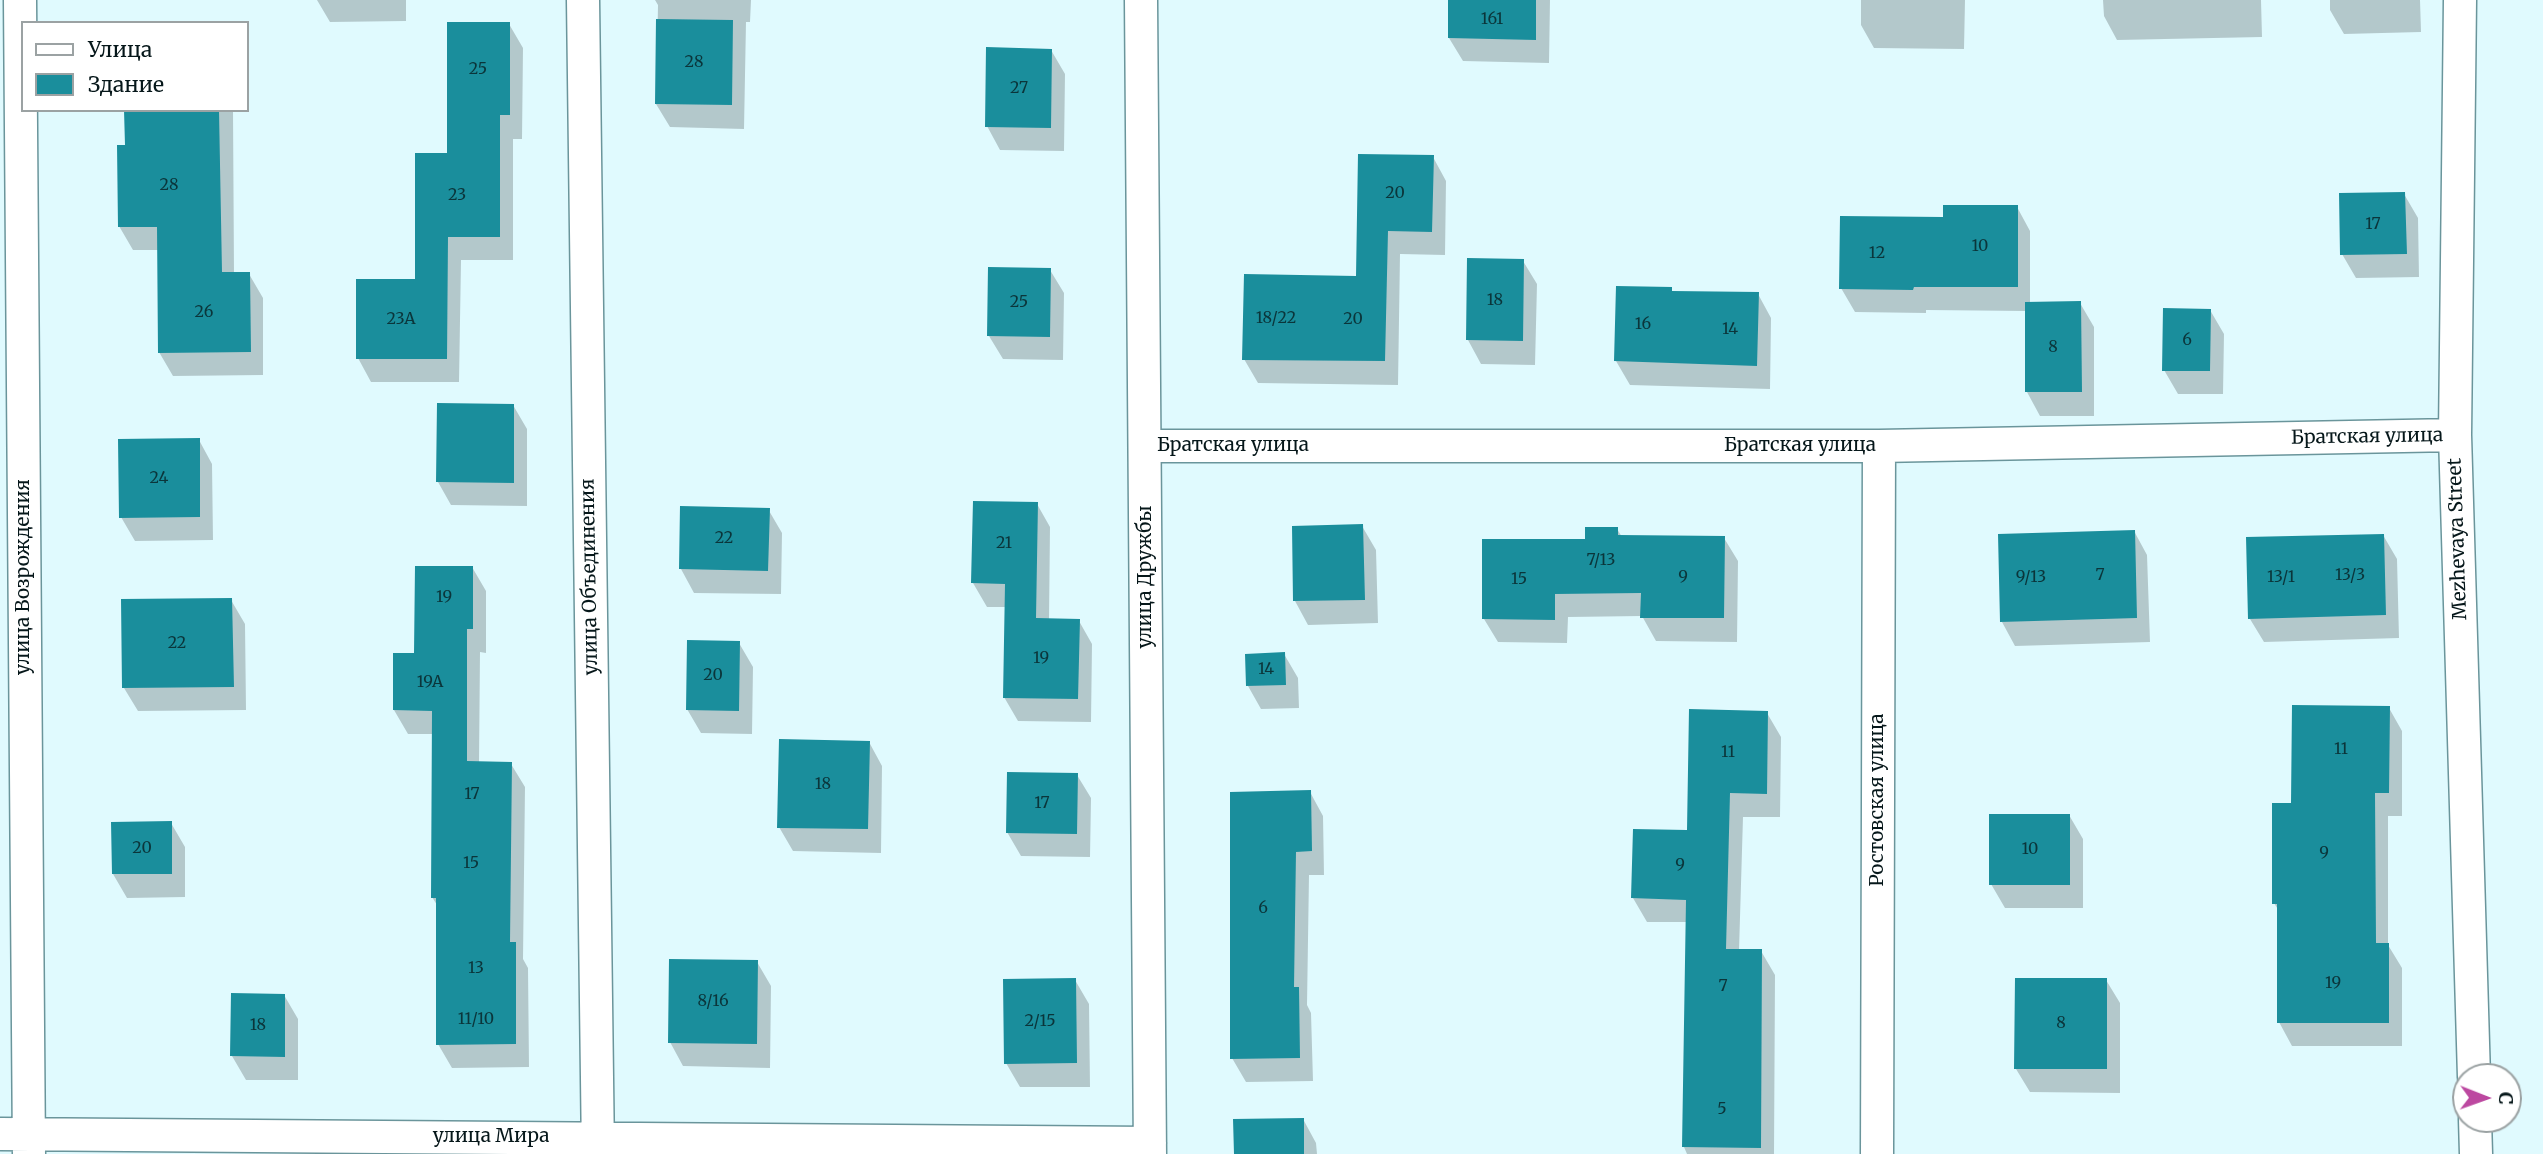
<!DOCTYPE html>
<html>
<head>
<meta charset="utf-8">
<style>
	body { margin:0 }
	#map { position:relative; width:2543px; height:1154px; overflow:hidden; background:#e0fafe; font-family:Merriweather,serif }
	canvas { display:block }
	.legend { position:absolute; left:21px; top:21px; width:228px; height:91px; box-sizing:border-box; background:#fff; border:2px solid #9ba2a3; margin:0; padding:9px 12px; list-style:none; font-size:21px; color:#06171a }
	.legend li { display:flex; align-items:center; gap:14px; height:35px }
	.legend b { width:35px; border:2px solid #9ba2a3 }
	.north { position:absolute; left:2452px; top:1063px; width:70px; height:70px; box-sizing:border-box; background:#fff; border:2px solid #9ba2a3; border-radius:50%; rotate:91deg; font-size:19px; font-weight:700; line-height:28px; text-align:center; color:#06171a }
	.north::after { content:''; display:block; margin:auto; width:24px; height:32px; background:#bc48a0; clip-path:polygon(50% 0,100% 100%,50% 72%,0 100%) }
</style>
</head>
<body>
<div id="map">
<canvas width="2543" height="1154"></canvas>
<ul class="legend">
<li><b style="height:9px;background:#fff"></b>Улица</li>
<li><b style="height:19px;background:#1a8e9c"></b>Здание</li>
</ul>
<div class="north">С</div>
</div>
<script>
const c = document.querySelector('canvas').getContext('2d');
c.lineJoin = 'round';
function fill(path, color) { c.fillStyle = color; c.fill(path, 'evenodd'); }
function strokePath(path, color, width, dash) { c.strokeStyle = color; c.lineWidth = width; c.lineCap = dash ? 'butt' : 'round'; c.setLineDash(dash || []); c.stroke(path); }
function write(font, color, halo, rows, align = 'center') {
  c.font = font + ' Merriweather,serif'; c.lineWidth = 5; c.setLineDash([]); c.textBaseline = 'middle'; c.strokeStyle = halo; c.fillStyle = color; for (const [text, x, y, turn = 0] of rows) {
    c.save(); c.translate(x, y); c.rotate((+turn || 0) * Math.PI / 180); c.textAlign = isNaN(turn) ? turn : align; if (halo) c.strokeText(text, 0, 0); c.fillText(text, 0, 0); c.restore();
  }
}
const shadow = new Path2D(`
	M 317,0 L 406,0 L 406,21 L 330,22 Z
	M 655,0 L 751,0 L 750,22 L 746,22 L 744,129 L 670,127 L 656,104 L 658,5 Z
	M 1450,0 L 1550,0 L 1549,63 L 1463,61 L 1449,38 Z
	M 1861,0 L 1965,0 L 1964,49 L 1874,48 L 1861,25 Z
	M 2103,0 L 2261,0 L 2262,37 L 2117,40 L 2104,16 Z
	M 2330,0 L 2420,0 L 2421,32 L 2344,34 L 2330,10 Z
	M 509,24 L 523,48 L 522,139 L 513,139 L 513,260 L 461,260 L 459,382 L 371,382 L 358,358 L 416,281 L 449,155 Z
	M 1051,50 L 1065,74 L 1064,151 L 1000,150 L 987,126 Z
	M 126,110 L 233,110 L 234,274 L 249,274 L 263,298 L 263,375 L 173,376 L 159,352 L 159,250 L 133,250 L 119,226 L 126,146 Z
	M 1433,157 L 1446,181 L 1445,255 L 1400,254 L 1398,385 L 1258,383 L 1244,359 L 1358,278 Z
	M 2404,194 L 2418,218 L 2419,277 L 2356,278 L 2342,254 Z
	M 2017,207 L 2030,231 L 2030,304 L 2080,303 L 2094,327 L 2094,416 L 2040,416 L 2027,392 L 2027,311 L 1926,310 L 1926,313 L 1855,312 L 1841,288 L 1945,219 Z
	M 1523,261 L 1537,284 L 1535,365 L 1481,364 L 1468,340 Z
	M 1050,270 L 1064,293 L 1063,360 L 1003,359 L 989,336 Z
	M 1671,289 L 1673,293 L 1758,294 L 1771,318 L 1770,389 L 1630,385 L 1616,361 Z
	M 2210,310 L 2224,334 L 2223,394 L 2178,394 L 2164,370 Z
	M 513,405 L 527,429 L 527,506 L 451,505 L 438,482 Z
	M 199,440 L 212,464 L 213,540 L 135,541 L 121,517 Z
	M 1037,504 L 1050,527 L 1049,620 L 1079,621 L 1092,644 L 1091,722 L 1018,721 L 1004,697 L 1006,607 L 987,607 L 973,583 Z
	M 768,509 L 782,533 L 781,594 L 694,593 L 681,569 Z
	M 1362,526 L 1376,550 L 1378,623 L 1308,625 L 1295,601 L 1293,527 Z
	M 1617,529 L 1622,537 L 1724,538 L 1738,561 L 1737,642 L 1656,641 L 1642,616 L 1568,617 L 1567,643 L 1498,642 L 1484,619 L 1586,541 Z
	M 2134,531 L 2147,555 L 2150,642 L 2015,646 L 2002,622 Z
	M 2383,535 L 2397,559 L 2399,638 L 2264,642 L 2250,619 Z
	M 472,567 L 486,591 L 486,653 L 480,652 L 479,763 L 511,764 L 525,787 L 523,959 L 528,968 L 529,1067 L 452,1068 L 438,1044 L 437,905 L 432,897 L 434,734 L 408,734 L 394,710 L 416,655 Z
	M 231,600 L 245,624 L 246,710 L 138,711 L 124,688 Z
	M 739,643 L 753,667 L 752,734 L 701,733 L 687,709 Z
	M 1284,654 L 1298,678 L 1299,708 L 1261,709 L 1248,686 Z
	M 2389,708 L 2402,731 L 2402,816 L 2388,816 L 2388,945 L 2402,968 L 2402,1046 L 2292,1046 L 2279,1022 L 2279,911 L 2274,903 L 2293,805 Z
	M 1767,713 L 1781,737 L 1780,817 L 1743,817 L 1739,951 L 1761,951 L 1775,975 L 1774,1154 L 1687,1154 L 1684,1147 L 1688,922 L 1647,922 L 1633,898 L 1689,832 Z
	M 869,742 L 882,766 L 881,853 L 793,851 L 779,827 Z
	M 1077,775 L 1091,798 L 1090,857 L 1021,856 L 1007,832 Z
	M 1310,792 L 1323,816 L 1324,875 L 1309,875 L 1307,1005 L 1311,1013 L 1313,1081 L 1246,1082 L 1232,1058 Z
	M 2069,815 L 2083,839 L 2083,908 L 2005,908 L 1991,884 Z
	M 171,823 L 185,847 L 185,897 L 127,898 L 113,874 Z
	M 757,962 L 771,986 L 770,1068 L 683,1066 L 670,1042 Z
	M 1075,980 L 1089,1004 L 1090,1087 L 1020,1087 L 1006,1063 Z
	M 2106,980 L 2120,1003 L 2120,1093 L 2030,1092 L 2016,1069 Z
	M 284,995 L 298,1019 L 298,1080 L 246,1080 L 232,1056 Z
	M 1303,1119 L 1316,1143 L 1317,1154 L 1236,1154 Z`);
const building = new Path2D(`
	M 1448,0 L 1536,0 L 1536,40 L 1448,38 Z
	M 656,19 L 733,20 L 732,105 L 655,104 Z
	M 447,22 L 510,22 L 510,115 L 500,115 L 500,237 L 448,237 L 447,359 L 356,359 L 356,279 L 415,279 L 415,153 L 447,153 Z
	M 986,47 L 1052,49 L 1051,128 L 985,127 Z
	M 124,110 L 219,110 L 222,272 L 250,272 L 251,352 L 158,353 L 157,227 L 118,227 L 117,145 L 125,145 Z
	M 1358,154 L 1434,155 L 1432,232 L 1388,231 L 1385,361 L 1242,360 L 1244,274 L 1356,276 Z
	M 2405,192 L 2407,254 L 2340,255 L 2339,193 Z
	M 1943,205 L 2018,205 L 2018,287 L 1914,287 L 1913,290 L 1839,289 L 1840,216 L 1943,217 Z
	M 1467,258 L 1524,259 L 1523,341 L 1466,340 Z
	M 988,267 L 1051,268 L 1050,337 L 987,336 Z
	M 1616,286 L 1672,287 L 1672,291 L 1759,292 L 1757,366 L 1614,361 Z
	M 2081,301 L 2082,392 L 2025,392 L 2025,302 Z
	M 2163,308 L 2211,309 L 2210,371 L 2162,371 Z
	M 437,403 L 514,404 L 514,483 L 436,482 Z
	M 200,438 L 200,517 L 119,518 L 118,439 Z
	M 973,501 L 1038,502 L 1036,618 L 1080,619 L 1078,699 L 1003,698 L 1005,584 L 971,583 Z
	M 680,506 L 770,508 L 768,571 L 679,569 Z
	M 1363,524 L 1365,600 L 1293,601 L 1292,526 Z
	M 1585,527 L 1618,527 L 1618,535 L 1725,536 L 1724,618 L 1640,618 L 1641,593 L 1555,594 L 1555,620 L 1482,619 L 1482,539 L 1585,539 Z
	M 2135,530 L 2137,618 L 2000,622 L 1998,534 Z
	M 2384,534 L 2386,615 L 2248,619 L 2246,537 Z
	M 415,566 L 473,566 L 473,629 L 467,629 L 467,761 L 512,762 L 510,942 L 516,942 L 516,1044 L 436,1045 L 436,898 L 431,898 L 432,711 L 393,710 L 393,653 L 414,653 Z
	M 232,598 L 234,687 L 122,688 L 121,599 Z
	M 687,640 L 740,641 L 739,711 L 686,710 Z
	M 1285,652 L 1286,685 L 1246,686 L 1245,654 Z
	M 2292,705 L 2390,706 L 2389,793 L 2375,793 L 2376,943 L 2389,943 L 2389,1023 L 2277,1023 L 2277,904 L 2272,904 L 2272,803 L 2291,803 Z
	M 1689,709 L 1768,711 L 1767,794 L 1730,793 L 1726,949 L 1762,949 L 1761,1148 L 1682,1147 L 1686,900 L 1631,898 L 1633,829 L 1687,830 Z
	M 779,739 L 870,741 L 868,829 L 777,828 Z
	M 1007,772 L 1078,773 L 1077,834 L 1006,833 Z
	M 1311,790 L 1312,851 L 1296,852 L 1294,987 L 1299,987 L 1300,1058 L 1230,1059 L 1230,792 Z
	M 1989,814 L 2070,814 L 2070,885 L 1989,885 Z
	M 172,821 L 172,874 L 112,874 L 111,822 Z
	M 669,959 L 758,960 L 757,1044 L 668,1043 Z
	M 1076,978 L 1077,1063 L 1004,1064 L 1003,979 Z
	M 2015,978 L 2107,978 L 2107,1069 L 2014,1069 Z
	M 231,993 L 285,994 L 285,1057 L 230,1056 Z
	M 1304,1118 L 1304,1154 L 1234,1154 L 1233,1119 Z`);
const minor = new Path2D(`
	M 20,0 L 29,1154
	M 583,0 L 598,1154
	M 1141,0 L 1150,1154
	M 2460,0 L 2455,435 L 2474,1077
	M 1145,446 L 1879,446 L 2455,435
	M 2475,1119 L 2476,1154
	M 0,1134 L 1150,1143
	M 1877,1154 L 1879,446`);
const numberNames = [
	["161",1492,19],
	["28",694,62],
	["25",478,69],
	["27",1019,88],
	["28",169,185],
	["20",1395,193],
	["23",457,195],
	["17",2373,224],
	["10",1980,246],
	["12",1877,253],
	["18",1495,300],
	["25",1019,302],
	["26",204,312],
	["18/22",1276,318],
	["23А",401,319],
	["20",1353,319],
	["16",1643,324],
	["14",1730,329],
	["6",2187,340],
	["8",2053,347],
	["24",159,478],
	["22",724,538],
	["21",1004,543],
	["7/13",1601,560],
	["7",2100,575],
	["13/3",2350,575],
	["9",1683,577],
	["9/13",2031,577],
	["13/1",2281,577],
	["15",1519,579],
	["19",444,597],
	["22",177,643],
	["19",1041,658],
	["14",1266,669],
	["20",713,675],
	["19А",430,682],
	["11",2341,749],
	["11",1728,752],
	["18",823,784],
	["17",472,794],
	["17",1042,803],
	["20",142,848],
	["10",2030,849],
	["9",2324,853],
	["15",471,863],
	["9",1680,865],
	["6",1263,908],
	["13",476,968],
	["19",2333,983],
	["7",1723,986],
	["8/16",713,1001],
	["11/10",476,1019],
	["2/15",1040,1021],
	["8",2061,1023],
	["18",258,1025],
	["5",1722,1109]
];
const streetNames = [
	["Братская улица",2367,437,-1],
	["Братская улица",1233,446],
	["Братская улица",1800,446],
	["Mezhevaya Street",2458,539,-92],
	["улица Возрождения",24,577,-90],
	["улица Объединения",590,577,-91],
	["улица Дружбы",1146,577,-90],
	["Ростовская улица",1878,800,-90],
	["улица Мира",491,1137]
];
fill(shadow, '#0003');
fill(building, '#1a8e9c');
strokePath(minor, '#6a959b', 35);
strokePath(minor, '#fff', 32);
write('16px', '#0b353a', null, numberNames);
write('19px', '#06171a', '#fff', streetNames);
</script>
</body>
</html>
